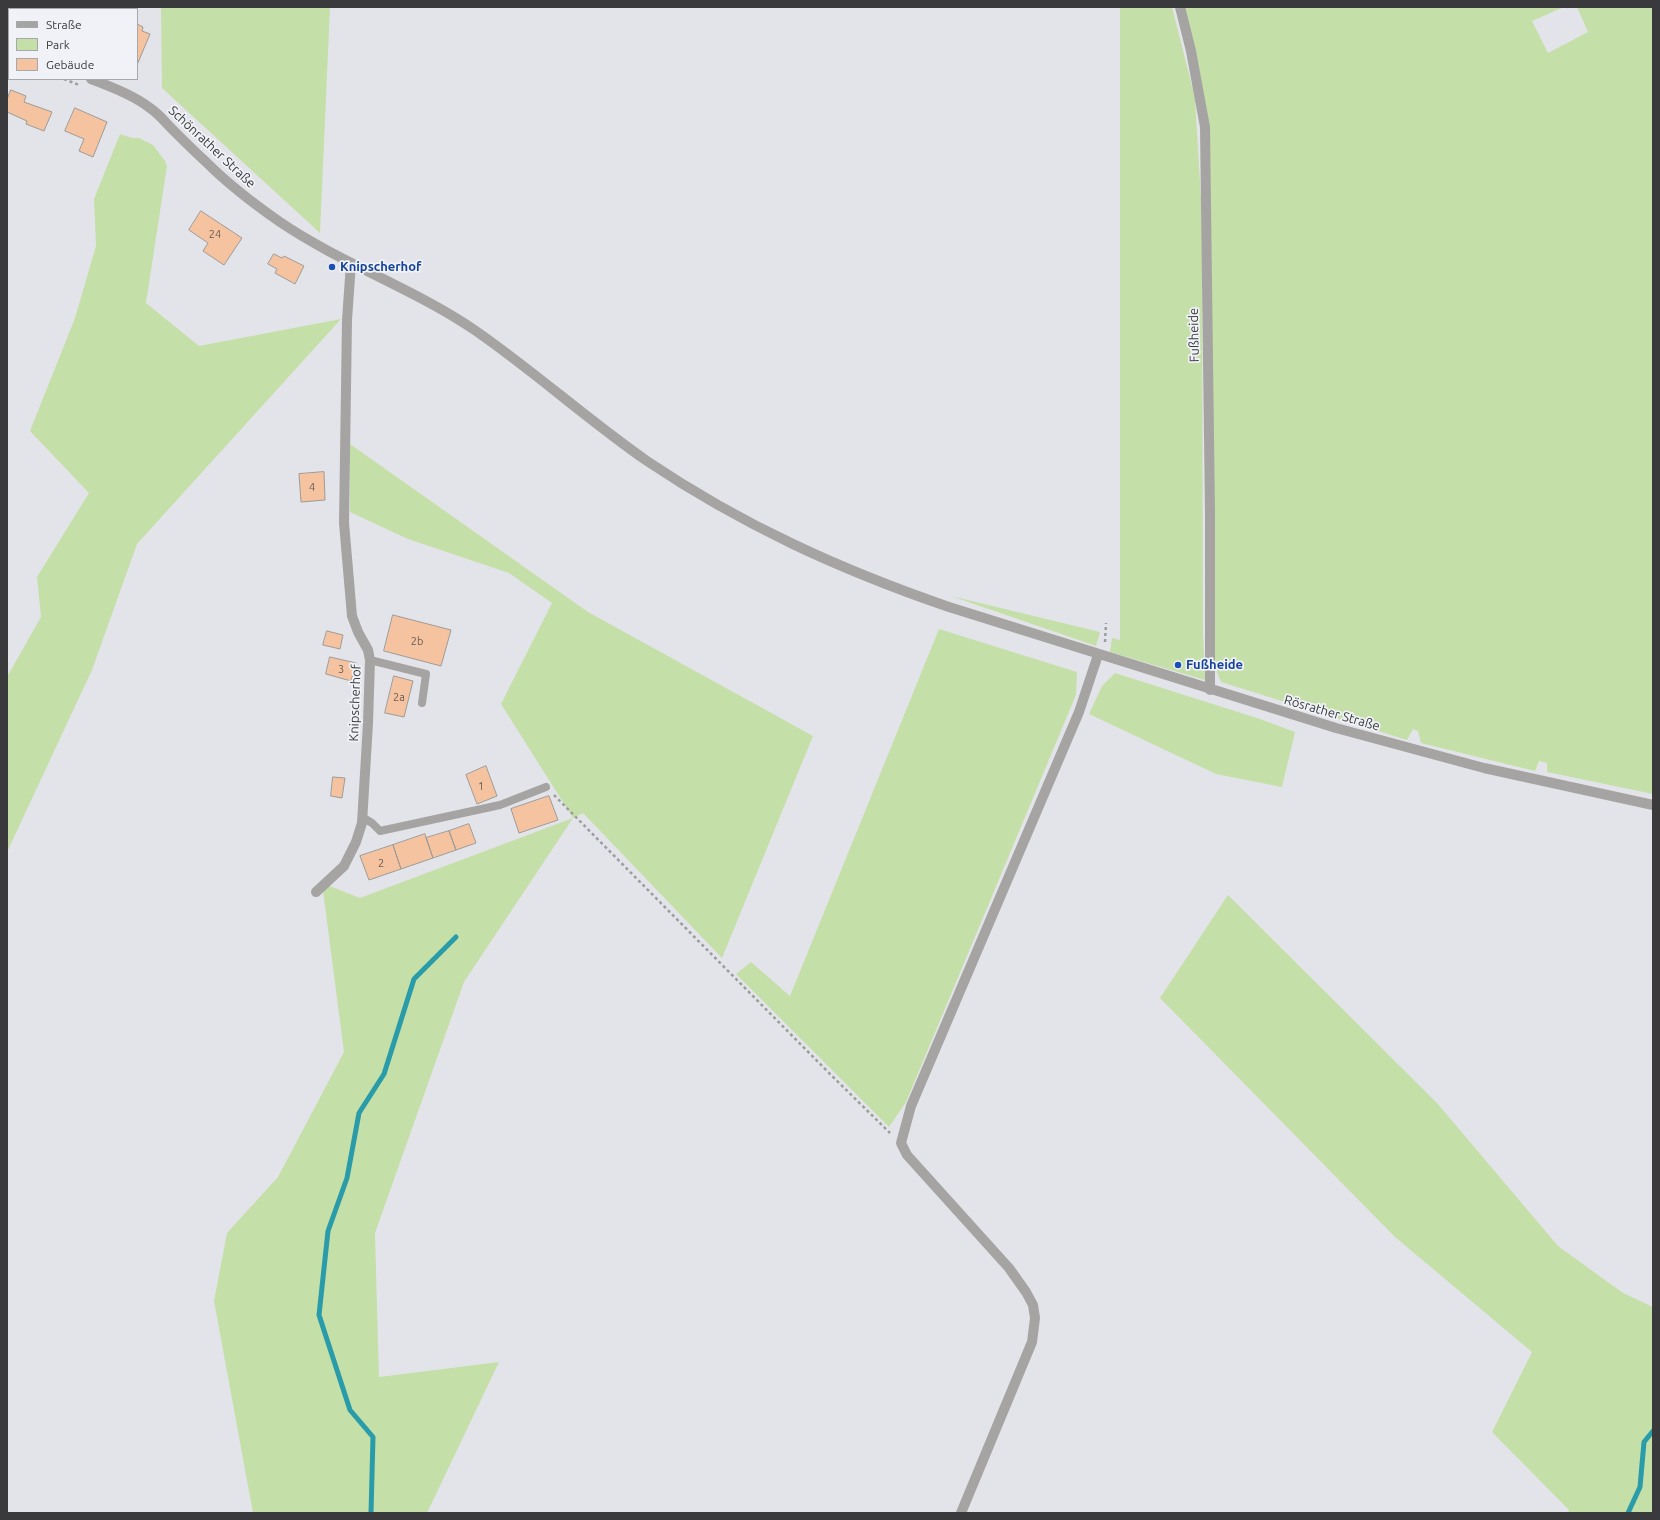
<!DOCTYPE html>
<html>
<head>
<meta charset="utf-8">
<style>
	body { margin:0 }
	#map { position:relative; width:1660px; height:1520px; overflow:hidden; background:#e3e4e9; font-family:Ubuntu,sans-serif }
	canvas { display:block }
	.frame { position:absolute; inset:0; border:8px solid #3a3a3c; pointer-events:none }
	.legend { position:absolute; left:8px; top:8px; width:130px; height:72px; box-sizing:border-box; background:#f0f2f7; border:1px solid #a7a8ac; margin:0; padding:5px 7px; list-style:none; font-size:12px; color:#3a3a3c }
	.legend li { display:flex; align-items:center; gap:8px; height:20px }
	.legend b { width:20px; border:1px solid #a7a8ac }
</style>
</head>
<body>
<div id="map">
<canvas width="1660" height="1520"></canvas>
<div class="frame"></div>
<ul class="legend">
<li><b style="height:5px;background:#a5a4a2"></b>Straße</li>
<li><b style="height:11px;background:#c5dfa8"></b>Park</li>
<li><b style="height:11px;background:#f5c3a0"></b>Gebäude</li>
</ul>
</div>
<script>
const c = document.querySelector('canvas').getContext('2d');
c.lineJoin = 'round';
function fill(path, color) { c.fillStyle = color; c.fill(path, 'evenodd'); }
function strokePath(path, color, width, dash) { c.strokeStyle = color; c.lineWidth = width; c.lineCap = dash ? 'butt' : 'round'; c.setLineDash(dash || []); c.stroke(path); }
function write(font, color, halo, rows, align = 'center') {
  c.font = font + ' Ubuntu,sans-serif'; c.lineWidth = 3.5; c.setLineDash([]); c.textBaseline = 'middle'; c.strokeStyle = halo; c.fillStyle = color; for (const [text, x, y, turn = 0] of rows) {
    c.save(); c.translate(x, y); c.rotate((+turn || 0) * Math.PI / 180); c.textAlign = isNaN(turn) ? turn : align; if (halo) c.strokeText(text, 0, 0); c.fillText(text, 0, 0); c.restore();
  }
}
const green = new Path2D(`
	M 161,7 L 330,7 L 320,233 L 162,88 Z
	M 1120,7 L 1172,7 L 1195,98 L 1202,216 L 1203,633 L 1205,680 L 1110,652 L 1112,638 L 1120,640 Z
	M 1184,7 L 1564,7 L 1532,21 L 1548,53 L 1588,32 L 1577,7 L 1653,7 L 1653,794 L 1547,772 L 1547,763 L 1539,761 L 1535,771 L 1421,743 L 1418,731 L 1413,729 L 1407,740 L 1221,682 L 1215,667 L 1209,126 Z
	M 120,134 L 132,138 L 139,138 L 153,145 L 165,161 L 167,166 L 146,303 L 199,346 L 341,319 L 137,544 L 92,670 L 7,852 L 7,677 L 41,617 L 37,577 L 89,493 L 30,431 L 75,318 L 96,246 L 94,199 Z
	M 350,444 L 588,612 L 813,736 L 722,958 L 583,813 L 573,818 L 464,982 L 375,1233 L 379,1377 L 499,1362 L 427,1513 L 253,1513 L 214,1301 L 227,1233 L 278,1177 L 344,1052 L 322,883 L 360,898 L 573,818 L 501,704 L 552,603 L 509,573 L 408,539 L 350,512 Z
	M 951,596 L 1100,632 L 1096,646 Z
	M 939,629 L 1077,672 L 1076,695 L 906,1102 L 889,1127 L 736,974 L 751,962 L 790,996 Z
	M 1115,673 L 1260,719 L 1295,732 L 1282,787 L 1216,774 L 1089,714 L 1102,686 Z
	M 1228,895 L 1437,1103 L 1558,1246 L 1623,1293 L 1653,1307 L 1653,1513 L 1568,1513 L 1569,1510 L 1492,1432 L 1532,1352 L 1395,1237 L 1160,998 Z`);
const stream = new Path2D(`
	M 371,1513 L 373,1437 L 350,1410 L 319,1315 L 328,1231 L 347,1178 L 359,1113 L 384,1074 L 414,979 L 456,937
	M 1628,1513 L 1640,1487 L 1644,1442 L 1653,1431`);
const building = new Path2D(`
	M 66,7 L 79,7 L 84,9 L 65,9 Z
	M 137,24 L 143,27 L 142,31 L 150,34 L 137,65 Z
	M 11,90 L 26,96 L 24,102 L 52,112 L 44,131 L 26,124 L 27,121 L 7,112 L 7,100 Z
	M 75,108 L 107,122 L 93,157 L 79,151 L 84,139 L 65,131 Z
	M 201,211 L 242,238 L 224,265 L 203,251 L 208,243 L 189,230 Z
	M 274,254 L 282,258 L 284,256 L 304,266 L 295,284 L 275,273 L 277,269 L 268,264 Z
	M 324,472 L 325,500 L 301,502 L 299,474 Z
	M 393,615 L 451,630 L 441,666 L 384,651 Z
	M 327,631 L 343,635 L 340,649 L 323,645 Z
	M 330,657 L 356,663 L 351,681 L 326,674 Z
	M 394,676 L 413,681 L 404,717 L 385,713 Z
	M 486,766 L 497,796 L 477,804 L 466,775 Z
	M 333,777 L 345,778 L 342,798 L 331,796 Z
	M 549,796 L 558,820 L 519,833 L 511,809 Z
	M 469,824 L 476,843 L 456,850 L 449,831 Z
	M 449,831 L 456,850 L 433,858 L 426,838 Z
	M 425,834 L 433,858 L 401,869 L 393,845 Z
	M 393,845 L 401,869 L 369,880 L 360,856 Z`);
const path = new Path2D(`
	M 64,79 L 79,85
	M 1105,642 L 1106,623
	M 554,795 L 830,1074 L 890,1133`);
const service = new Path2D(`
	M 370,660 L 426,674 L 422,703
	M 362,817 L 372,823 L 380,831 L 500,805 L 546,787`);
const minor = new Path2D(`
	M 1180,7 L 1191,51 L 1205,127 L 1210,513 L 1210,690
	M 316,892 L 344,866 L 356,842 L 362,823 L 368,723 L 370,660 L 368,650 L 358,632 L 352,616 L 344,523 L 347,320 L 351,263
	M 961,1513 L 1032,1342 L 1035,1318 L 1033,1305 L 1026,1292 L 1009,1268 L 907,1155 L 901,1143 L 911,1106 L 1079,712 L 1098,655`);
const tertiary = new Path2D(`
	M 7,45 L 9,46
	M 91,79 C 111,87 133,95 150,108 C 159,114 165,122 172,129 C 183,140 194,151 205,161 C 228,184 254,204 280,222 C 342,264 415,289 476,331 C 535,372 588,420 647,461 C 742,525 841,570 949,607 L 1336,728 L 1484,768 L 1653,805`);
const markers = [
	[332,267,4,"#1a4fb4"],
	[1178,665,4,"#1a4fb4"]
];
const numberNames = [
	["24",215,234],
	["4",312,487],
	["2b",417,641],
	["3",341,669],
	["2a",399,697],
	["1",481,786],
	["2",381,863]
];
const streetNames = [
	["Schönrather Straße",212,147,43],
	["Fußheide",1194,335,-91],
	["Knipscherhof",355,703,-88],
	["Rösrather Straße",1332,713,16]
];
const transitNames = [
	["Knipscherhof",340,267],
	["Fußheide",1186,665]
];
fill(green, '#c5dfa8');
strokePath(stream, '#2a9ca9', 5);
fill(building, '#f5c3a0');
strokePath(building, '#9e9a97', 1);
strokePath(path, '#9b9c9f', 2.5, [3, 3]);
strokePath(service, '#a5a4a2', 8);
strokePath(minor, '#a5a4a2', 10);
strokePath(tertiary, '#a5a4a2', 10);
for (const [x, y, r, color] of markers) { const dot = new Path2D(); dot.arc(x, y, r, 0, 2 * Math.PI); c.fillStyle = color; c.fill(dot); strokePath(dot, '#f0f2f7', 1.5); }
write('11px', '#695c55', null, numberNames);
write('13px', '#3a3a3c', '#f0f2f7', streetNames);
write('bold 13px', '#164399', '#f0f2f7', transitNames, 'left');
</script>
</body>
</html>
